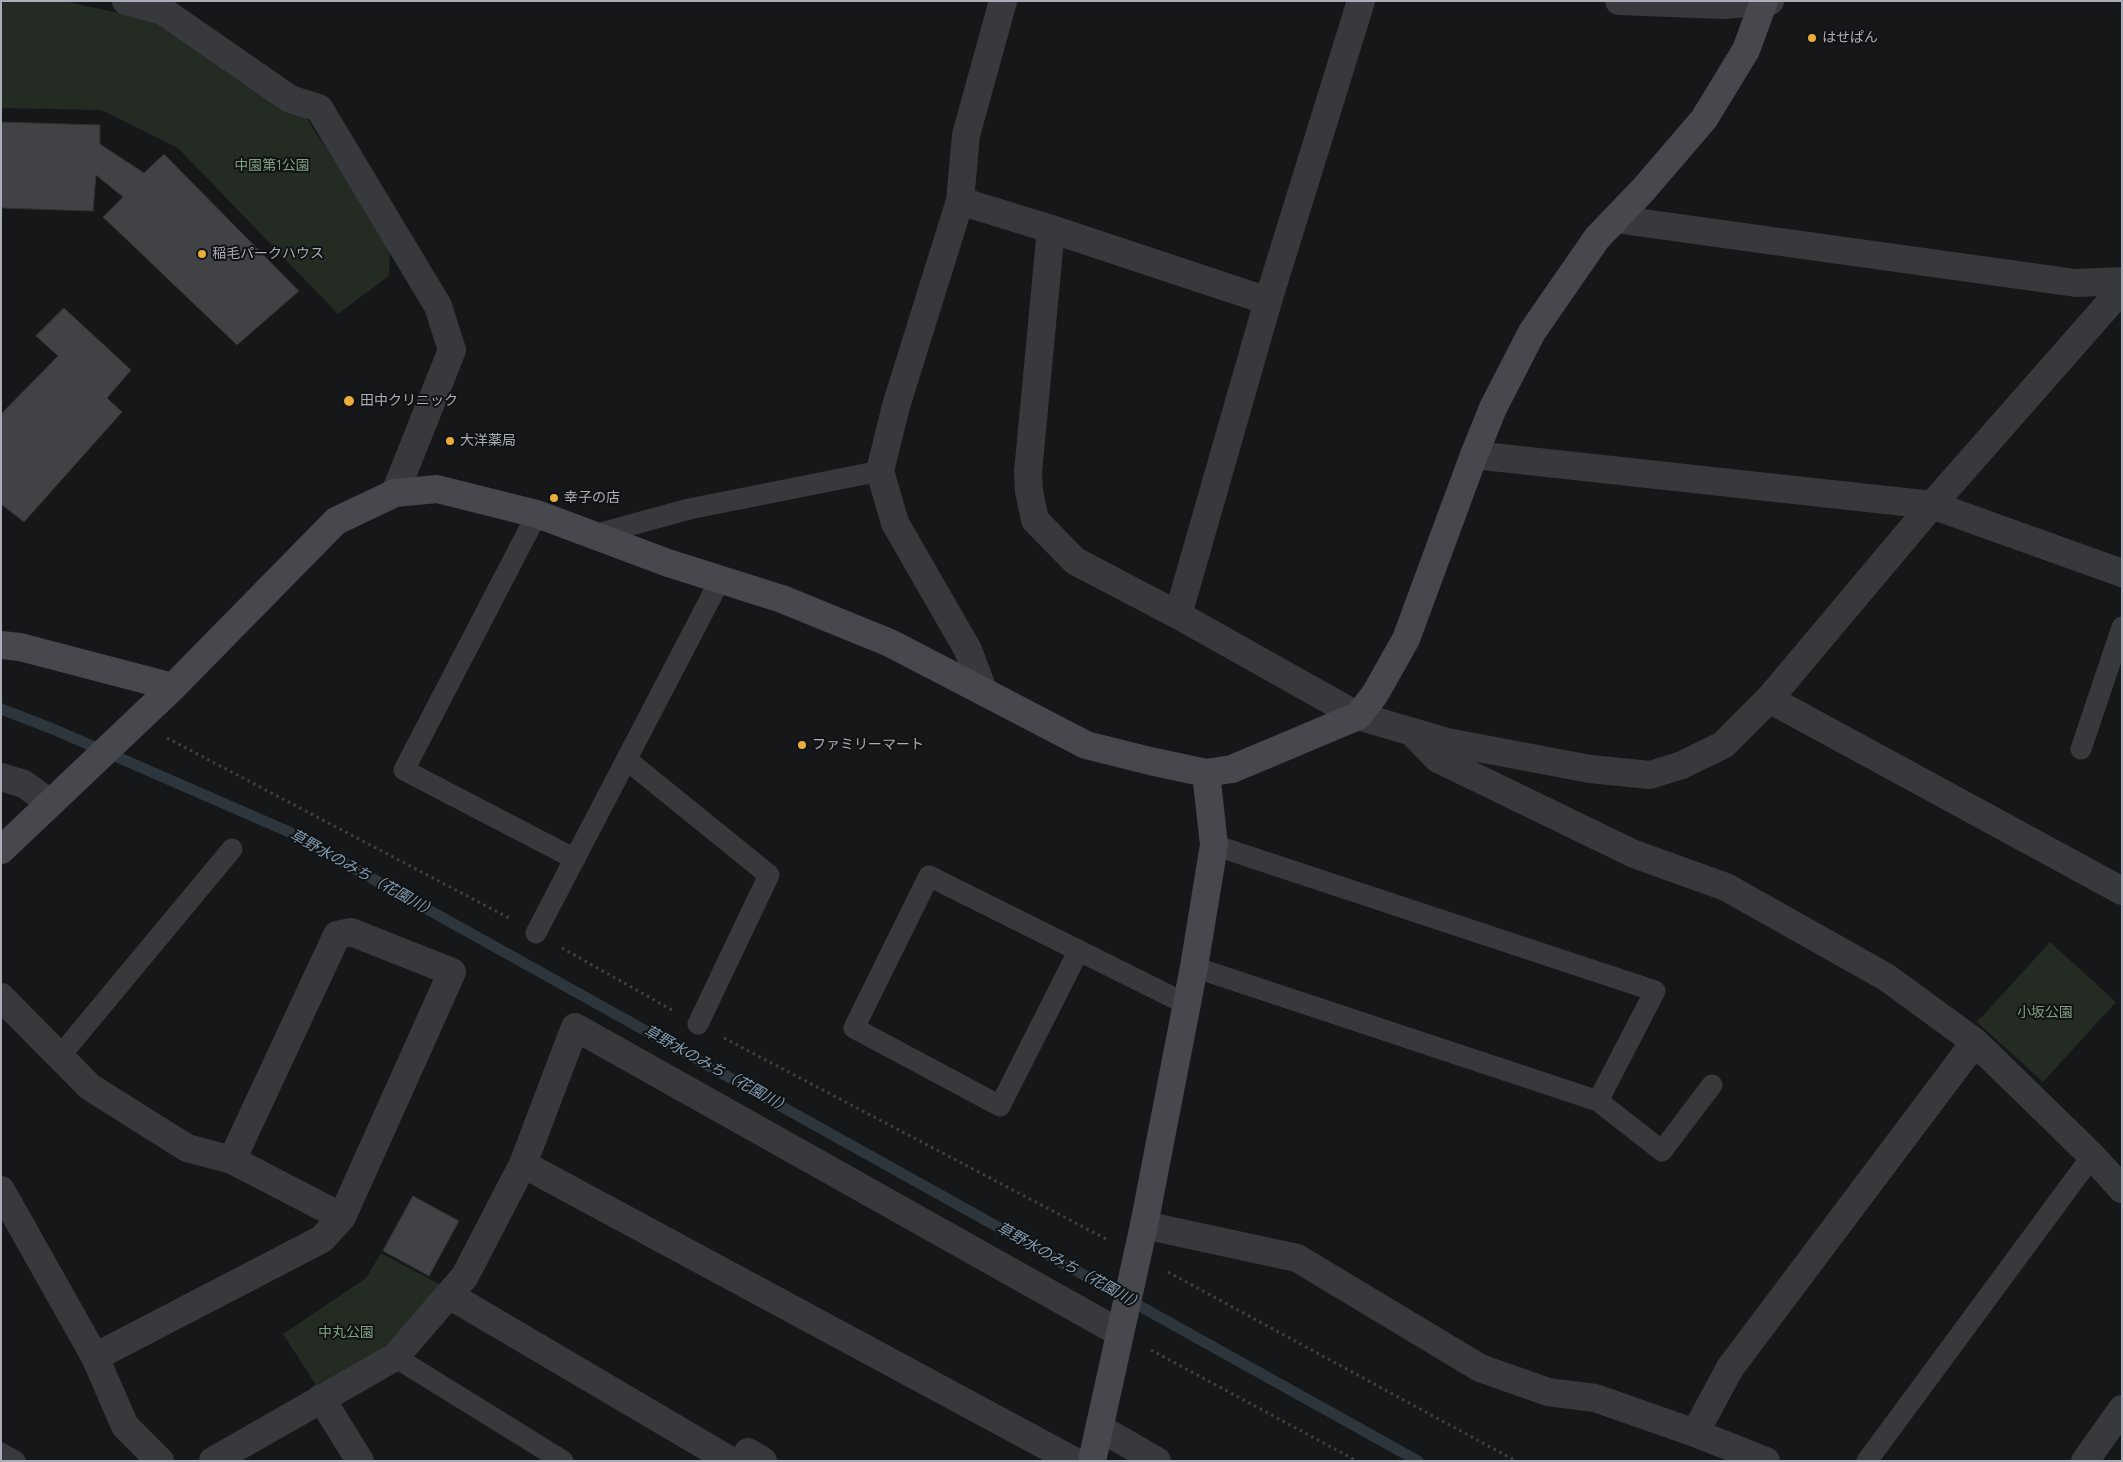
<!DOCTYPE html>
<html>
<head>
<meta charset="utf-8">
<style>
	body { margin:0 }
	#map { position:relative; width:2123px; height:1462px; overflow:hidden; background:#161718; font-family:Manrope,sans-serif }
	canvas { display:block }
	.frame { position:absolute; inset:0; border:2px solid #a9aeb8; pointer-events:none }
</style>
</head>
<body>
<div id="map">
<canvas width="2123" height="1462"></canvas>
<div class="frame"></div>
</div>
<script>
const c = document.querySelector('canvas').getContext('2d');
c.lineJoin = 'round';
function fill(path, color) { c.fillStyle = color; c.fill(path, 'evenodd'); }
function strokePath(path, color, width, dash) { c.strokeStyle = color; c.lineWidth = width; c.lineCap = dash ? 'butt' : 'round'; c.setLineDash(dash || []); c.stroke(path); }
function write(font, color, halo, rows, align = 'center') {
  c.font = font + ' Manrope,"Noto Sans JP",sans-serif'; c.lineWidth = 4; c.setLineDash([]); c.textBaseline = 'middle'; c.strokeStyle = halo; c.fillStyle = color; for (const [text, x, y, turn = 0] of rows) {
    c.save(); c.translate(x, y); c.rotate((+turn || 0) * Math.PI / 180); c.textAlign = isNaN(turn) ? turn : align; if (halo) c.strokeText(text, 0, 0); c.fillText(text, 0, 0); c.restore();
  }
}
const green = new Path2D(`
	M 1,1 L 64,1 L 155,21 L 305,116 L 390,245 L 389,276 L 338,314 L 178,148 L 101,110 L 1,108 Z
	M 2050,942 L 2116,1002 L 2043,1082 L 1977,1022 Z
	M 381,1253 L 441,1285 L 396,1337 L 360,1366 L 316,1385 L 283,1334 L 366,1278 Z`);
const stream = new Path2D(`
	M 1,709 L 53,729 L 287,831 L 1418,1461`);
const building = new Path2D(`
	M 1,122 L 100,125 L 100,144 L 144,173 L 164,154 L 299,291 L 237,345 L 103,217 L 123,197 L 96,175 L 93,211 L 1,208 Z
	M 64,308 L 131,370 L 107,398 L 122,412 L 24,522 L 1,504 L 1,414 L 58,356 L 36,336 Z
	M 413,1196 L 459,1221 L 429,1276 L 383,1251 Z`);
const path = new Path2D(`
	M 167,738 L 509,918
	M 562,948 L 672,1010
	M 724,1038 L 1108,1240
	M 1168,1272 L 1516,1461
	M 1151,1350 L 1357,1461`);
const lane = new Path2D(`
	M 537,514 L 404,770 L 575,859
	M 594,535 L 689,509 L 880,471
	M 2081,749 L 2122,627
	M 627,760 L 769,875 L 698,1024
	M 1214,845 L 1655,991 L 1598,1101
	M 536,933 L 720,580
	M 1079,950 L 1000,1106 L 854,1028 L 929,876 L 1186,1004
	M 1194,967 L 1598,1101 L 1662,1151 L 1712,1085
	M 60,1056 L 232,849
	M 395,1357 L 563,1461
	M 1,1453 L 15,1461
	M 1867,1461 L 2092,1156`);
const street = new Path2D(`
	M 126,1 L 163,11 L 290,99 L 319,108 L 438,306 L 452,350 L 395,493
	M 1619,1 L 1723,5 L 1770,1
	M 960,201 L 1051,229 L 1268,301
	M 1615,219 L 2076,283 L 2122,281
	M 1051,229 L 1028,472 L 1029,491 L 1035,520 L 1075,561 L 1178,615 L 1358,716 L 1447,742 L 1590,769 L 1650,775 L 1682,765 L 1723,745 L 1769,699 L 1932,505 L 2122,289
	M 1474,455 L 1932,505 L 2122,573
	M 1178,615 L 1268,301 L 1361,1
	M 983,690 L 968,650 L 895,523 L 880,471 L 896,406 L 960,201 L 966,135 L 1003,1
	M 1769,699 L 2122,891
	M 1413,733 L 1438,759 L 1634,854 L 1726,887 L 1886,977 L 1975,1042 L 2092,1156 L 2122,1189
	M 1,777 L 24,784 L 49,802
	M 1,997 L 90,1087 L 187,1148 L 232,1160 L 342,1217 L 452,972 L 351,932 L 337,935 L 232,1160
	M 523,1164 L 1074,1461
	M 1,1190 L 95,1357 L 125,1426 L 160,1461
	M 1144,1225 L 1297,1258 L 1480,1368 L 1548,1392 L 1595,1398 L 1695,1433 L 1766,1461
	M 449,1295 L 731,1461
	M 95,1357 L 322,1239 L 342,1217
	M 321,1398 L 360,1461
	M 1100,1428 L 1157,1461
	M 1695,1433 L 1730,1368 L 1975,1042
	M 213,1461 L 395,1357 L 465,1276 L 523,1164 L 575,1027 L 1120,1333
	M 744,1461 L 748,1452 L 763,1461
	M 2085,1461 L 2122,1409`);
const secondary = new Path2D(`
	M 1,645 L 20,647 L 173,687
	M 1,850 L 173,687 L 336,521 L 395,493 L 437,489 L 537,514 L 668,563 L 782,599 L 890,643 L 1086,745 L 1150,761 L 1206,773 L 1232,769 L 1358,716 L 1375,694 L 1406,639 L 1474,455 L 1493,408 L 1532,332 L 1597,238 L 1643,190 L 1704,119 L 1746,50 L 1764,1
	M 1092,1461 L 1144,1225 L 1194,967 L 1214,845 L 1206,773`);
const markers = [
	[1812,38,5,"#ebac3c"],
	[202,254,5,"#ebac3c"],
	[349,401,6,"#ebac3c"],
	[450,441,5,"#ebac3c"],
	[554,498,5,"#ebac3c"],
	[802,745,5,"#ebac3c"]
];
const poiNames = [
	["はせぱん",1822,38],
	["稲毛パークハウス",212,254],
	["田中クリニック",360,401],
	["大洋薬局",460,441],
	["幸子の店",564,498],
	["ファミリーマート",812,745]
];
const parkNames = [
	["中園第1公園",272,166],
	["小坂公園",2045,1013],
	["中丸公園",346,1333]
];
const waterNames = [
	["草野水のみち（花園川）",363,874,29],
	["草野水のみち（花園川）",717,1070,29],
	["草野水のみち（花園川）",1070,1267,29]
];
fill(green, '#232b23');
strokePath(stream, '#2d363c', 11);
fill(building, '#414245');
strokePath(building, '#313134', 1);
strokePath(path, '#3e4044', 3, [2.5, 4]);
strokePath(lane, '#38393d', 21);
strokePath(street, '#38393d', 28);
strokePath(secondary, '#46484d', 28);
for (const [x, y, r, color] of markers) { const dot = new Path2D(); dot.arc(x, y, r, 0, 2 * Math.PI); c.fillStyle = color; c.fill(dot); strokePath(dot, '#111213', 2); }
write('14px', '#a9aeb8', '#111213', poiNames, 'left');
write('14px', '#81a282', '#111213', parkNames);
write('italic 15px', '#819cb1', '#111213', waterNames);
</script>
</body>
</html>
